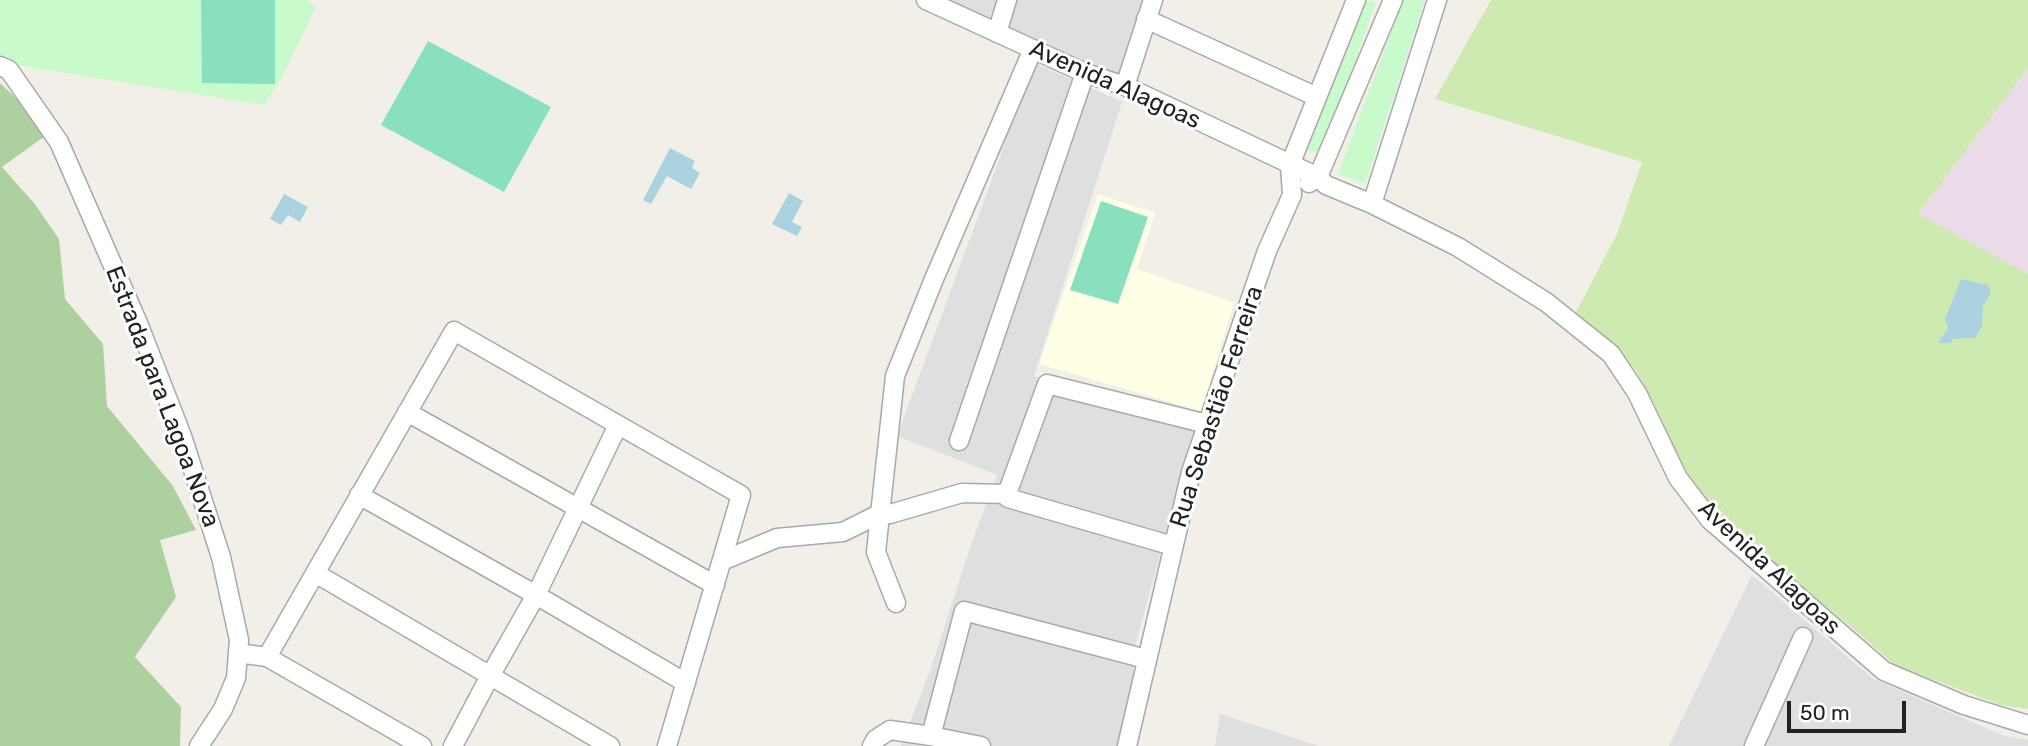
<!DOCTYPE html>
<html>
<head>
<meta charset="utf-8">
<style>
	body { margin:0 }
	#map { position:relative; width:2028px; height:746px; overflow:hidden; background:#f2efe9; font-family:Rubik,sans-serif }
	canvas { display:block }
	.scale { position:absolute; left:1787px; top:701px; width:119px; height:32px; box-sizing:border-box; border:4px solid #222; border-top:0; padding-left:9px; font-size:21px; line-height:24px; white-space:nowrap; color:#222; -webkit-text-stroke:5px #fff; paint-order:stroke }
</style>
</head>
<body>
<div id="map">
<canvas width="2028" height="746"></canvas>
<div class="scale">50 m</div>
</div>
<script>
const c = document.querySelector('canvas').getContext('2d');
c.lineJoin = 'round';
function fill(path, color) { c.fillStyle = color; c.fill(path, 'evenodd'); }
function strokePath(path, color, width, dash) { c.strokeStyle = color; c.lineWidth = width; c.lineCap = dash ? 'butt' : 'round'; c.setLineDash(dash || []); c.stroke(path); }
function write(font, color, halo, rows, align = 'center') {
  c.font = font + ' Rubik,sans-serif'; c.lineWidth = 6; c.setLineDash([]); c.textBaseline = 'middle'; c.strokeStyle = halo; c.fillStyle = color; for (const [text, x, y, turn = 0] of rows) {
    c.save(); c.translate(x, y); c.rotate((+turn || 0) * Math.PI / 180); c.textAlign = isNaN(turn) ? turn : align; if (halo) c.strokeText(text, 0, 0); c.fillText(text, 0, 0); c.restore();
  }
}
const residential = new Path2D(`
	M 952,0 L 1164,0 L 1125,86 Z
	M 1031,61 L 1122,102 L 1034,376 L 1197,421 L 1133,653 L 1134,681 L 1118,746 L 901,746 L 931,668 L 972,542 L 997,475 L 897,436 L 999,160 Z
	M 1752,575 L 1872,678 L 2004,736 L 2028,740 L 2028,746 L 1669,746 Z
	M 1220,714 L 1319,746 L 1215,746 Z`);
const industrial = new Path2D(`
	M 2028,68 L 2028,274 L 1917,215 Z`);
const education = new Path2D(`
	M 1098,194 L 1155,213 L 1137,269 L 1234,303 L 1201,411 L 1039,364 Z`);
const grass = new Path2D(`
	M 1491,0 L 2028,0 L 2028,68 L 1918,214 L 2028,274 L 2028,709 L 2001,705 L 1896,666 L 1856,631 L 1715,516 L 1683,471 L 1660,416 L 1636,370 L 1575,314 L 1617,234 L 1642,162 L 1435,99 Z`);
const forest = new Path2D(`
	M 0,83 L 18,100 L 45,136 L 2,167 L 34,203 L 59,239 L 65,299 L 103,344 L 107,406 L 173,486 L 196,530 L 160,540 L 176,597 L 135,657 L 181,707 L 180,746 L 0,746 Z`);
const park = new Path2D(`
	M 0,0 L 307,0 L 316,7 L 282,77 L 264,105 L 22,66 L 0,57 Z
	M 1360,0 L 1376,2 L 1322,154 L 1306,150 Z
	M 1403,0 L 1425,0 L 1365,184 L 1338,174 Z`);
const pitch = new Path2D(`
	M 201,0 L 275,0 L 275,84 L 202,83 Z
	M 428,41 L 551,107 L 504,192 L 381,125 Z
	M 1101,201 L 1148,217 L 1118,304 L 1070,290 Z`);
const water = new Path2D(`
	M 670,148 L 695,161 L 692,168 L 700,173 L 691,189 L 667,176 L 651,204 L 643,200 Z
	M 789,193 L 803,201 L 792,222 L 802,227 L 797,236 L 772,224 Z
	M 284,194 L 308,207 L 300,222 L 288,215 L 281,225 L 270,219 Z
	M 1961,279 L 1988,285 L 1991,293 L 1983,306 L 1982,326 L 1975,338 L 1953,339 L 1950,343 L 1938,343 L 1948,328 L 1945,319 Z`);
const minor = new Path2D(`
	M 926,0 L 1085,73 L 1125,86 L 1303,170 L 1318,177 L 1326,185 L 1372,204 L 1458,247 L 1546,302 L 1611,354 L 1637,393 L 1678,478 L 1710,520 L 1884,671 L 1964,705 L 2028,725
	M 1146,19 L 1317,97
	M 997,33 L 1007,0
	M 0,66 L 9,70 L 59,142 L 138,323 L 182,436 L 221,557 L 239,640 L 236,678 L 223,709 L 199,746
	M 1125,86 L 1153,0
	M 1309,183 L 1318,177 L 1393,0
	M 1372,204 L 1437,0
	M 407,412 L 715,585
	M 959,441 L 1085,73
	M 359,495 L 536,595 L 686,683
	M 1173,546 L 1008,498 L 1007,494 L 1047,384 L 1207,424
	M 722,561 L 777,538 L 843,532 L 881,513 L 890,514 L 962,493 L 1007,494
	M 315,573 L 610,746
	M 896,603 L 876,552 L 895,376 L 934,279 L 1033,49
	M 238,653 L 267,657 L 422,746
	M 267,657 L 454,331 L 741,495 L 667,746
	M 931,736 L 964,611 L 1146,659
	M 453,746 L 490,676 L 536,595 L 618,425
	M 872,746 L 876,739 L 890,730 L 931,736 L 981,746
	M 1127,746 L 1191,472 L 1267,251 L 1292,195 L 1290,165 L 1356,0
	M 1754,746 L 1803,637`);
const streetNames = [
	["Avenida Alagoas",1115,85,24],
	["Estrada para Lagoa Nova",162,397,69],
	["Rua Sebastião Ferreira",1217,407,-72],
	["Avenida Alagoas",1769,568,43]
];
fill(residential, '#e0dfdf');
fill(industrial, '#ebdbe8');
fill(education, '#ffffe5');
fill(grass, '#cdebb0');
fill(forest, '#add19e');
fill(park, '#c8facc');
fill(pitch, '#88e0be');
fill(water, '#aad3df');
strokePath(minor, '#a9a9a9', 21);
strokePath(minor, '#fff', 18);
write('24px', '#222', '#fff', streetNames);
</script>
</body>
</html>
